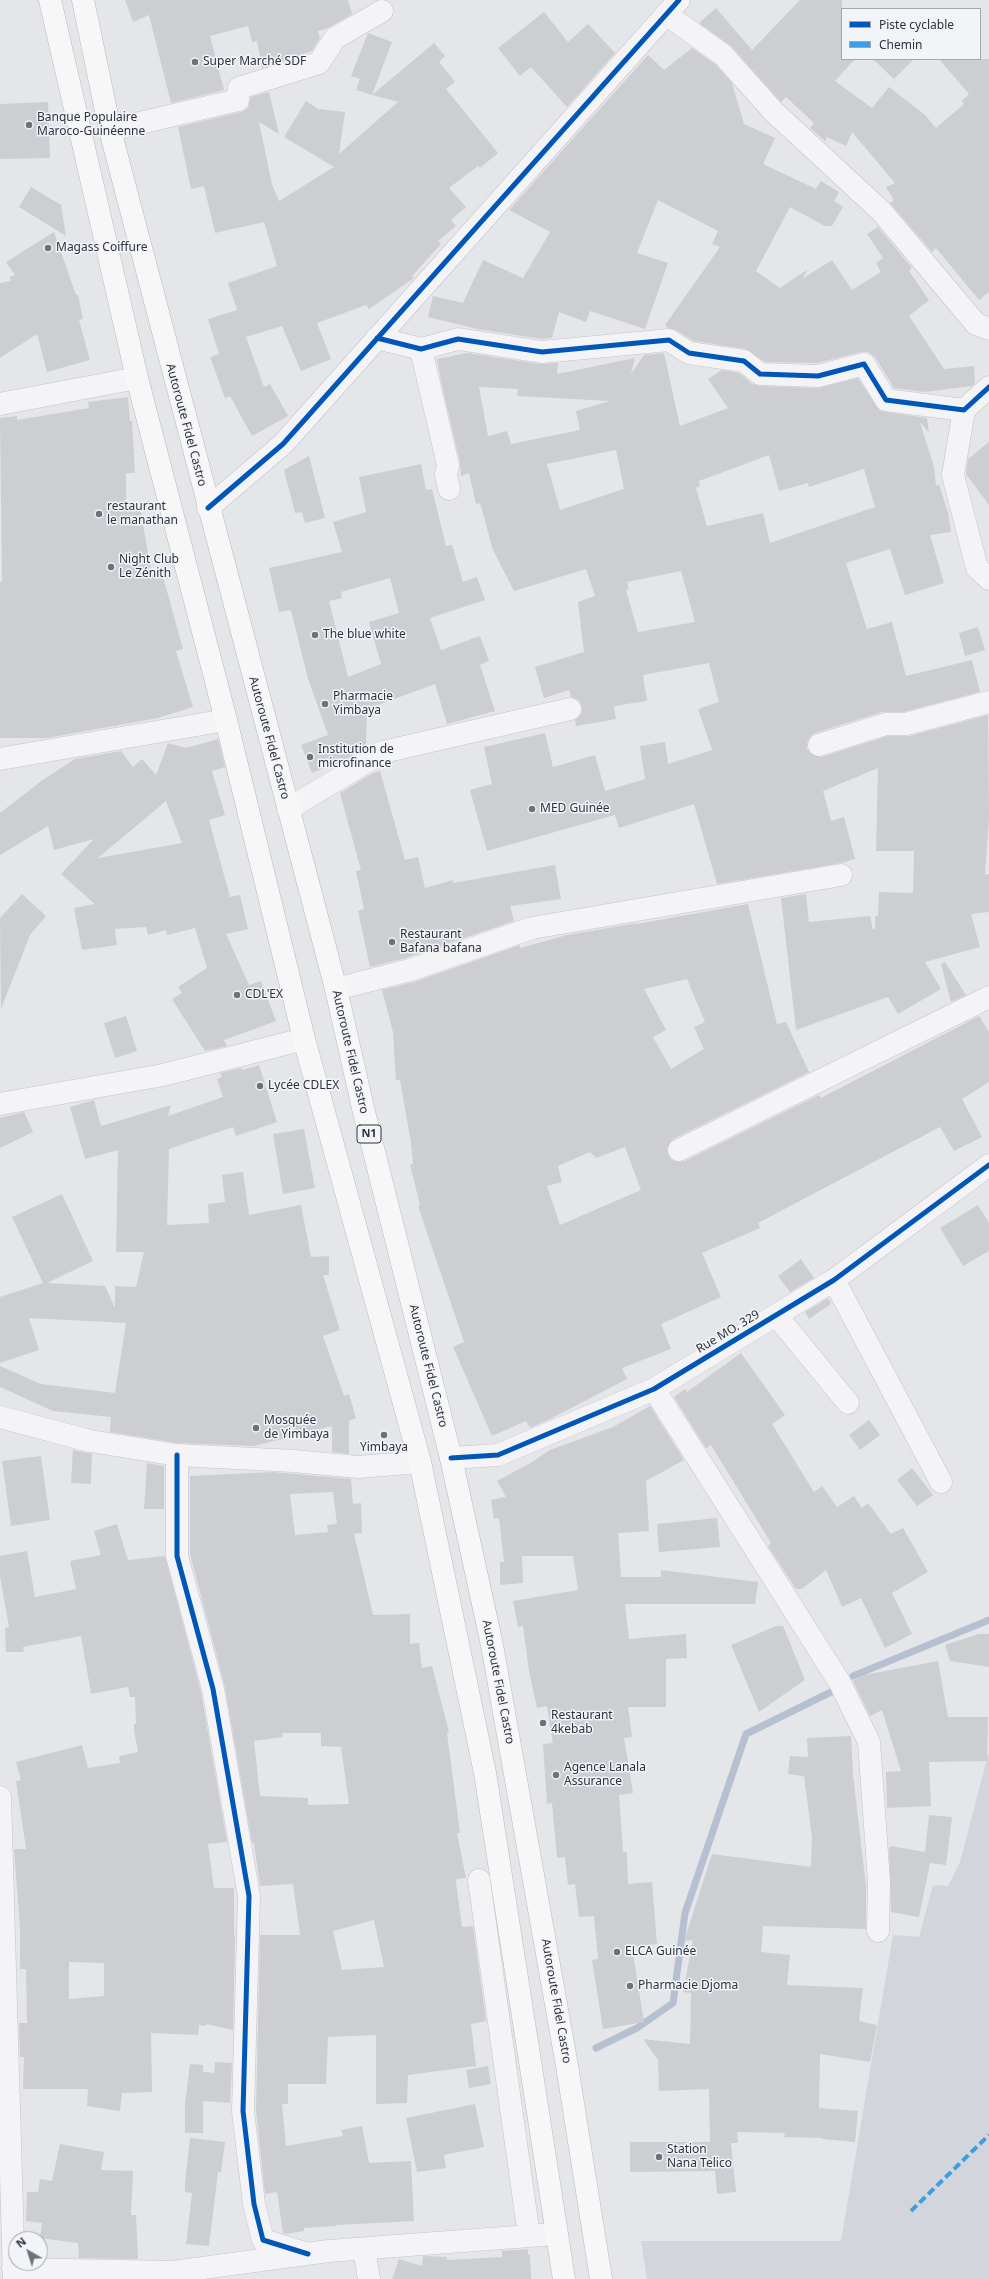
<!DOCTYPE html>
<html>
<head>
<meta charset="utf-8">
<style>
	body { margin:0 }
	#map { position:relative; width:989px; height:2279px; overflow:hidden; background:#e4e6e9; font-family:"Noto Sans",sans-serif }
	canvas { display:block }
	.legend { position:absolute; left:841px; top:8px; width:140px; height:52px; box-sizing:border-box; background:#f3f4f7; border:1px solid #a4a6ae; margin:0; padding:5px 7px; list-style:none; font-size:12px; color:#2d3241 }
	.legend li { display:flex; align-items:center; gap:8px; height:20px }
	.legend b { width:20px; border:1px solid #a4a6ae }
	.north { position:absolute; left:8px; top:2231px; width:40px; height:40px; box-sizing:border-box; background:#f3f4f7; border:1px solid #a4a6ae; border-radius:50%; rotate:321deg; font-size:11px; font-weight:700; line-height:16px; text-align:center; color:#2d3241 }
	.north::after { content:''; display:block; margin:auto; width:14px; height:18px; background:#6d717c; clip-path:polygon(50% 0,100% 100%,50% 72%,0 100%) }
</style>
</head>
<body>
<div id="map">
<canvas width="989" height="2279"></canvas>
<ul class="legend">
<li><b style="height:5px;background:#0057b8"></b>Piste cyclable</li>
<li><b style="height:5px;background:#3d9de3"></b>Chemin</li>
</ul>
<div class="north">N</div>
</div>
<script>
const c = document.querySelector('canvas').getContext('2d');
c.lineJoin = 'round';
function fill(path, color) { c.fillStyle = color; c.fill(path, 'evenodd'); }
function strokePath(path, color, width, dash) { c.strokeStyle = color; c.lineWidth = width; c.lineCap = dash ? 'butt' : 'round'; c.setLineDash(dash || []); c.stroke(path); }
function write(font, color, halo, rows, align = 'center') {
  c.font = font + ' "Noto Sans",sans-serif'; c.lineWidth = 3; c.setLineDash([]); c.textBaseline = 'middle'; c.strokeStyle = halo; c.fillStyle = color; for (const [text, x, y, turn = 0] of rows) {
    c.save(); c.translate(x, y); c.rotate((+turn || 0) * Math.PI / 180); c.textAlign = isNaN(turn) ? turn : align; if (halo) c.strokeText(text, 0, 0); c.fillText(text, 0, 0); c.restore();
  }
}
const built = new Path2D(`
	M 989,1751 L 989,2279 L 647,2279 L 641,2241 L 841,2241 L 893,1935 L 919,1937 L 933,1885 L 948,1886 L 960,1862 Z`);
const stream = new Path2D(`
	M 853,1676 L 989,1620
	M 596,2048 L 637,2028 L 673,2003 L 685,1913 L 746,1734 L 831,1692`);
const building = new Path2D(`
	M 125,0 L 348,0 L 352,14 L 328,28 L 318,31 L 320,38 L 312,51 L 262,68 L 257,41 L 252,42 L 248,26 L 210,36 L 224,90 L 171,103 L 149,15 L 133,22 Z
	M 800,0 L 842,0 L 842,59 L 855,59 L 835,81 L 872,108 L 889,87 L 925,115 L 936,128 L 964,104 L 962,101 L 969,94 L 939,59 L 989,59 L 989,292 L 979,300 L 936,248 L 932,252 L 890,203 L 894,200 L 886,187 L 895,183 L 852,132 L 846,146 L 827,137 L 825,141 L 810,128 L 814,123 L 786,97 L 781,102 L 732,47 L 699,23 L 716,8 L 752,50 Z
	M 544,12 L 568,42 L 588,24 L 615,53 L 567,107 L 531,67 L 520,76 L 498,48 Z
	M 368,33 L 392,42 L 372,95 L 356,90 L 360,79 L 351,76 Z
	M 434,43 L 445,56 L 439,62 L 455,82 L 446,89 L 498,153 L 480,168 L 478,166 L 449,188 L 466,207 L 451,220 L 456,226 L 438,241 L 441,244 L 412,276 L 414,278 L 369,309 L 366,305 L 317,323 L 331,359 L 301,371 L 282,326 L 246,337 L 264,387 L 270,384 L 288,416 L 252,436 L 230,396 L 225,398 L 210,357 L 219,354 L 208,319 L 237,310 L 228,283 L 277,266 L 264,222 L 215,233 L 204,186 L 191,189 L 178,127 L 241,112 L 248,108 L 251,97 L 269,92 L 279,134 L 259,122 L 272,184 L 279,201 L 334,167 L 284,137 L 306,101 L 318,109 L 345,112 L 339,154 L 398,102 L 372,95 Z
	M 692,48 L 715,64 L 732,83 L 744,124 L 775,138 L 763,164 L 816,189 L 821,181 L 839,192 L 834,201 L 843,207 L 832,226 L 825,226 L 790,207 L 756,271 L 780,288 L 808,269 L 802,279 L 832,260 L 852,290 L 881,272 L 876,263 L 883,258 L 867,234 L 878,227 L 912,268 L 909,271 L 929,300 L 909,316 L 944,369 L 974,366 L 975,383 L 972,386 L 924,392 L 894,388 L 875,357 L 868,352 L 861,352 L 817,363 L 765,362 L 746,349 L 694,341 L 676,330 L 668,328 L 665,325 L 720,247 L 712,244 L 718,231 L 658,200 L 637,253 L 668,263 L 645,329 L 590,311 L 586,322 L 559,312 L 552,338 L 542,339 L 477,329 L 428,317 L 433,296 L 463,303 L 483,260 L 523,278 L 550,232 L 509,210 L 648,55 L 664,70 Z
	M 873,59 L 914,59 L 894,79 Z
	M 48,102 L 50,158 L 0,159 L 0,104 Z
	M 31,187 L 61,205 L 66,236 L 19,207 Z
	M 54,232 L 76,295 L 78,295 L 83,319 L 79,320 L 90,360 L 47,372 L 37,334 L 0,358 L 0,283 L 11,281 L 10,277 L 15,275 L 6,262 Z
	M 467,353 L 540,364 L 558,363 L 557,374 L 635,358 L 631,374 L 644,355 L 664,353 L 680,426 L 728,408 L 708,379 L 722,370 L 739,373 L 752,384 L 760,386 L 818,388 L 858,378 L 880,411 L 927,418 L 929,433 L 920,422 L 934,467 L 936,486 L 939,484 L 948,513 L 951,532 L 930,535 L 944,583 L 905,595 L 890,549 L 846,563 L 867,629 L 892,622 L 906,676 L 972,660 L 980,692 L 904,712 L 882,712 L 815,733 L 810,737 L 807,743 L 807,749 L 811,754 L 822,757 L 888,736 L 909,736 L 988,715 L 989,818 L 985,875 L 989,874 L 989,912 L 971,914 L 980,947 L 925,962 L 941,989 L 898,1014 L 888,997 L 796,1030 L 781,898 L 806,894 L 809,922 L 870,916 L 873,930 L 875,929 L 875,916 L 878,916 L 879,892 L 913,893 L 914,851 L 876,851 L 878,768 L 823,791 L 831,821 L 844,817 L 855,859 L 841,863 L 717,884 L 694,804 L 619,828 L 615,815 L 487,851 L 470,790 L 492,784 L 484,747 L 545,733 L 553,767 L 595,755 L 605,791 L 645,779 L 640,746 L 665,742 L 668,764 L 712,750 L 698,709 L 719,702 L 709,663 L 643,675 L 647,701 L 614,706 L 616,719 L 576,726 L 575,720 L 582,713 L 582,707 L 579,700 L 571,697 L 569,690 L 544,698 L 535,667 L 584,652 L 578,602 L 595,596 L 586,569 L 514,591 L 493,550 L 480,503 L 476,504 L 469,473 L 461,476 L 460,462 L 441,381 L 437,359 ZM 479,387 L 518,389 L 517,396 L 610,401 L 576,411 L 580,430 L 511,444 L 507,431 L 488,436 ZM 616,450 L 624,489 L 560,510 L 547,464 ZM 769,455 L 779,491 L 808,483 L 809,487 L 864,469 L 875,507 L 770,543 L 763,513 L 707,526 L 696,488 L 700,486 L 699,481 ZM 681,571 L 695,622 L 638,632 L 626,590 L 629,589 L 627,582 Z
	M 128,397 L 130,421 L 132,421 L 135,473 L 126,473 L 126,509 L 140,507 L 152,576 L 162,573 L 183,649 L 176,651 L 193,707 L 158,718 L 47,738 L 0,738 L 0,582 L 2,581 L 0,418 L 17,416 L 17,420 L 89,408 L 88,402 Z
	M 989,442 L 989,505 L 966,474 L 968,459 Z
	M 309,456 L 325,518 L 305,523 L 302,512 L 295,513 L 284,470 Z
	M 421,464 L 426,490 L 432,489 L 446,546 L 452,545 L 463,582 L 477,577 L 485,600 L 430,618 L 441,650 L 480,636 L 489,661 L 480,665 L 495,711 L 447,724 L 435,684 L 367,709 L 366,747 L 332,768 L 332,765 L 312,773 L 301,745 L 328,735 L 308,679 L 291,610 L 279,612 L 269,568 L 342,552 L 333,522 L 366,512 L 359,477 ZM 390,578 L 399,613 L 369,622 L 381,664 L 348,677 L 329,601 L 342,598 L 341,592 Z
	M 978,627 L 985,650 L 965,656 L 959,633 Z
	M 218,739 L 225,767 L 212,771 L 225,815 L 209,820 L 230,897 L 240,895 L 248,929 L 226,934 L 249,985 L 261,981 L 276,1021 L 224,1040 L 227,1046 L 205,1051 L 172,999 L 182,993 L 178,987 L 207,968 L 195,928 L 167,935 L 166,930 L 148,935 L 146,927 L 115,929 L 117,945 L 82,950 L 74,908 L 95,904 L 61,874 L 94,839 L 54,850 L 48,826 L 0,855 L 0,813 L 44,779 L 75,759 L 121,751 L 133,767 L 142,759 L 156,775 L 168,743 L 186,748 ZM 166,801 L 182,843 L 98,858 Z
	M 380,771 L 405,860 L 418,857 L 425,888 L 453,880 L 453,883 L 555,865 L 561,899 L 510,906 L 514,921 L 406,958 L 370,967 L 358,911 L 364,909 L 356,871 L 361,870 L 340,793 L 371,774 Z
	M 22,894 L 46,916 L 30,935 L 1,1009 L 0,918 Z
	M 748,904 L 777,1024 L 786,1022 L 809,1072 L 673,1139 L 667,1149 L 668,1155 L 672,1160 L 678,1162 L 685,1161 L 819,1095 L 821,1098 L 979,1016 L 989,1032 L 989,1082 L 962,1099 L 982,1137 L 954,1151 L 940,1127 L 758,1223 L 760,1228 L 702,1253 L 721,1297 L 661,1324 L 671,1349 L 622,1368 L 627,1379 L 550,1419 L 530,1428 L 526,1421 L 492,1436 L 453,1347 L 464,1342 L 418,1206 L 420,1205 L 410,1165 L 413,1164 L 411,1143 L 400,1080 L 396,1080 L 393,1032 L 382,990 L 414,982 L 520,945 L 520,948 L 567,935 L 637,923 L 637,924 ZM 687,979 L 705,1022 L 694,1027 L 704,1049 L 671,1069 L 653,1037 L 666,1030 L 644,989 ZM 625,1147 L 641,1190 L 560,1225 L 547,1186 L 562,1182 L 558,1166 L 590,1152 L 596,1158 Z
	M 945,962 L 966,995 L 951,1002 L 941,964 Z
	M 126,1016 L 137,1051 L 115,1058 L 104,1023 Z
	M 259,1065 L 277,1122 L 236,1136 L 233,1127 L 169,1149 L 167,1225 L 209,1223 L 208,1204 L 225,1202 L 222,1175 L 243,1172 L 249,1215 L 301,1205 L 311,1257 L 329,1256 L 329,1275 L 323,1275 L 340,1330 L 323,1336 L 344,1396 L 349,1394 L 356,1418 L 349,1421 L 349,1454 L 332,1452 L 332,1426 L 254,1446 L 178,1443 L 110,1432 L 111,1417 L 53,1411 L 0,1387 L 0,1366 L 41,1384 L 115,1393 L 126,1323 L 29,1318 L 39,1350 L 0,1363 L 0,1297 L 43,1283 L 12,1217 L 62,1194 L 93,1261 L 47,1283 L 105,1286 L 115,1308 L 115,1286 L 136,1287 L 144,1252 L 116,1252 L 118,1150 L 85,1159 L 70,1107 L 94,1100 L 101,1126 L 171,1105 L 168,1116 L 223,1097 L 217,1079 L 222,1077 L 220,1073 L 241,1068 L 243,1070 Z
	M 24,1112 L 33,1132 L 0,1148 L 0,1118 Z
	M 304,1129 L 315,1188 L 283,1194 L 273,1134 Z
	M 978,1205 L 989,1223 L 989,1251 L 963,1266 L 940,1228 Z
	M 801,1259 L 814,1278 L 790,1292 L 778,1276 Z
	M 828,1298 L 831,1304 L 809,1319 L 805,1312 Z
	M 741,1353 L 785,1415 L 772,1424 L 814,1492 L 822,1486 L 837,1507 L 854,1496 L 862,1508 L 868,1503 L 891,1534 L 903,1528 L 928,1572 L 892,1593 L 912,1634 L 885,1648 L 861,1598 L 842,1607 L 826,1570 L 802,1589 L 796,1589 L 768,1546 L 771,1543 L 711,1445 L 706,1448 L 674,1397 L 685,1389 L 687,1392 Z
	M 650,1406 L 684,1460 L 646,1481 L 649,1531 L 618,1533 L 621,1577 L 661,1577 L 661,1570 L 758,1582 L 755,1604 L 625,1604 L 629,1639 L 686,1634 L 687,1658 L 666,1659 L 666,1707 L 628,1707 L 632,1737 L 624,1738 L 633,1793 L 619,1795 L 623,1852 L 627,1852 L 628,1884 L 652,1882 L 657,1944 L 632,1947 L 644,2022 L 603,2029 L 592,1960 L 598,1959 L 594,1916 L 579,1917 L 575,1884 L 568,1885 L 565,1857 L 557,1858 L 552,1803 L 547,1804 L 543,1744 L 553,1743 L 547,1706 L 537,1708 L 529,1671 L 523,1626 L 518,1627 L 513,1601 L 578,1590 L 573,1556 L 522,1556 L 523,1583 L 500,1585 L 500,1562 L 504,1562 L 499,1518 L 494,1519 L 491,1500 L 506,1497 L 497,1481 L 532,1462 L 550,1450 L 613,1427 Z
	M 869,1420 L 880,1435 L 860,1450 L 849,1435 Z
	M 73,1450 L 92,1454 L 91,1484 L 71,1483 Z
	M 41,1456 L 50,1520 L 11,1526 L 2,1461 Z
	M 147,1463 L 164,1466 L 164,1509 L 144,1509 Z
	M 912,1468 L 933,1495 L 917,1506 L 897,1480 Z
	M 273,1472 L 351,1479 L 353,1504 L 361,1503 L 362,1533 L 354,1534 L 373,1615 L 410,1614 L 410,1644 L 419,1643 L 422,1668 L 432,1666 L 449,1732 L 447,1733 L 460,1833 L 457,1833 L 466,1878 L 457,1879 L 456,1882 L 462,1927 L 473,1926 L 486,2021 L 471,2024 L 476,2066 L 408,2075 L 407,2103 L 376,2104 L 376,2035 L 328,2037 L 326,2084 L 288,2084 L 288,2104 L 282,2104 L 286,2146 L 343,2136 L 341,2130 L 362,2126 L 369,2163 L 411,2161 L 414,2221 L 336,2225 L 336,2226 L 304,2228 L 304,2231 L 286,2234 L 283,2233 L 277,2192 L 265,2194 L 256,2110 L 260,1935 L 300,1935 L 293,1884 L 260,1886 L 254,1843 L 252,1843 L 225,1687 L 190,1554 L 190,1476 ZM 333,1492 L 337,1524 L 327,1525 L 328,1532 L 295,1535 L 290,1494 ZM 282,1733 L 321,1733 L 321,1746 L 341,1747 L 349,1804 L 308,1805 L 308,1798 L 260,1796 L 254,1741 L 283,1737 ZM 374,1920 L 384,1967 L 342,1970 L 333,1931 Z
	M 717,1518 L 720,1547 L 659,1552 L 657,1524 Z
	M 117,1524 L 128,1560 L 165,1556 L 201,1692 L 227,1842 L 208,1844 L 214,1888 L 234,1888 L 234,1935 L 235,1935 L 233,2030 L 207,2024 L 206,2026 L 199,2025 L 198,2035 L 151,2033 L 152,2092 L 122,2093 L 120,2111 L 87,2106 L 88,2089 L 23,2089 L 24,2057 L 20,2057 L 19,2023 L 27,2023 L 26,1969 L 20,1969 L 20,1928 L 14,1849 L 26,1849 L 16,1781 L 21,1780 L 16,1762 L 82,1745 L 88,1768 L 120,1763 L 119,1756 L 138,1752 L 134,1730 L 134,1724 L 136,1724 L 135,1697 L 130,1697 L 128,1687 L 91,1694 L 81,1636 L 23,1647 L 24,1652 L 6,1652 L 5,1628 L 9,1627 L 0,1576 L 0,1556 L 27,1551 L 35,1597 L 76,1589 L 70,1561 L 101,1555 L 94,1531 ZM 69,1962 L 104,1963 L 104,1996 L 69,1999 Z
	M 776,1626 L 783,1626 L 805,1680 L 759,1712 L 731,1645 Z
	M 979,1634 L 989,1634 L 989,1667 L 950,1661 L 945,1645 Z
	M 938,1661 L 948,1717 L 988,1717 L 987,1761 L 929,1762 L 931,1806 L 887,1808 L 886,1772 L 901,1771 L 882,1710 L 870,1716 L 853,1681 L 864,1675 Z
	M 851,1736 L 853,1775 L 866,1886 L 866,1929 L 763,1926 L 761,1952 L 790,1955 L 787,1985 L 863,1988 L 859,2021 L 877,2025 L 870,2062 L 820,2054 L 819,2108 L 858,2111 L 855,2142 L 822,2139 L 822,2138 L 784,2137 L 785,2133 L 737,2132 L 738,2143 L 731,2143 L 736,2192 L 717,2194 L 715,2171 L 630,2172 L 630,2142 L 710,2142 L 709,2089 L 659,2091 L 658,2060 L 643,2039 L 690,2044 L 691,1993 L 683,1992 L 693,1940 L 684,1941 L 712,1854 L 811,1867 L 812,1837 L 804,1776 L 788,1774 L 790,1756 L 808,1757 L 807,1738 Z
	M 929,1815 L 952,1817 L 946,1865 L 930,1863 L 919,1917 L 891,1912 L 889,1849 L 891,1846 L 925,1852 Z
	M 215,2062 L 232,2063 L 230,2103 L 203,2101 L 203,2133 L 185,2133 L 185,2104 L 190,2064 L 203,2065 L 203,2072 L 214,2073 Z
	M 488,2066 L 491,2084 L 469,2088 L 466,2070 Z
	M 475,2104 L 484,2147 L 444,2155 L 446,2168 L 417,2172 L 406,2118 Z
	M 190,2138 L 225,2142 L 221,2172 L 218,2172 L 209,2246 L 186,2244 L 192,2193 L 185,2192 L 185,2183 Z
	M 60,2144 L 104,2152 L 101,2170 L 133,2171 L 131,2215 L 136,2215 L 138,2259 L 79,2258 L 78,2243 L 40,2238 L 42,2223 L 26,2221 L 27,2192 L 38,2192 L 40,2179 L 52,2181 Z
	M 528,2249 L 528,2255 L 530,2255 L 531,2279 L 392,2279 L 399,2259 L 422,2266 L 423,2256 L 447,2257 L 447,2260 L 502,2257 L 502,2251 Z`);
const minor = new Path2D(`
	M 666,14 L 723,55 L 774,112 L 882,212 L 976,324 L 989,329
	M 110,130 L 238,100 L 239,88 L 319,63 L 335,38 L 382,11
	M 377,338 L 421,349 L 458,339 L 542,352 L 669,340 L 689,353 L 744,361 L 760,374 L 818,376 L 864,364 L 886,400 L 964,410 L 989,387
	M 421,349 L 448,465 L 446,475 L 449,489
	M 0,404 L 137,378
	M 964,410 L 953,475 L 977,568 L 989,579
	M 208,508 L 283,444 L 679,0
	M 819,745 L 886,724 L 906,724 L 989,702
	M 0,759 L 226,720
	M 288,809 L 383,752 L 570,709
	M 336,989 L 410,970 L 532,928 L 841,875
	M 0,1104 L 163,1075 L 304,1039
	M 679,1150 L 989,997
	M 834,1280 L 941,1482
	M 776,1315 L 848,1403
	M 654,1389 L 840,1683 L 869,1742 L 879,1881 L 878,1931
	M 0,1417 L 90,1441 L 177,1455 L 294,1461 L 358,1467 L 420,1462
	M 177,1455 L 177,1556 L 213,1689 L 249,1896 L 243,2111 L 254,2204 L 263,2240 L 308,2254
	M 451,1458 L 498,1455 L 654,1389 L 834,1280 L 989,1165
	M 0,1797 L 14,2279
	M 479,1880 L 529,2236
	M 364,2249 L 369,2279
	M 13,2269 L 173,2272 L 329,2251 L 556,2234`);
const highway = new Path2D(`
	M 50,0 L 137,378 L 226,720 L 304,1039 L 420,1462 L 485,1773 L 564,2279
	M 83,0 L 110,130 L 336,989 L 363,1108 L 451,1458 L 492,1645 L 567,2066 L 601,2279`);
const quiet = new Path2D(`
	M 911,2211 L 989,2135`);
const cycleway = new Path2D(`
	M 377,338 L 421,349 L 458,339 L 542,352 L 669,340 L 689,353 L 744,361 L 760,374 L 818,376 L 864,364 L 886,400 L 964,410 L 989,387
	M 208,508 L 283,444 L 679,0
	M 177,1455 L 177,1556 L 213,1689 L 249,1896 L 243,2111 L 254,2204 L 263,2240 L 308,2254
	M 451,1458 L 498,1455 L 654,1389 L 834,1280 L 989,1165`);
const markers = [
	[195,62,4,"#6d717c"],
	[29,125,4,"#6d717c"],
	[48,248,4,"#6d717c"],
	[99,514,4,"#6d717c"],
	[111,567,4,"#6d717c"],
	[315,635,4,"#6d717c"],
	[325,704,4,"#6d717c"],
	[310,757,4,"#6d717c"],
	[532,809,4,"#6d717c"],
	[392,942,4,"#6d717c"],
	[237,995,4,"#6d717c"],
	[260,1086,4,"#6d717c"],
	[256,1428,4,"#6d717c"],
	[384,1435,4,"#6d717c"],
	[543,1723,4,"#6d717c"],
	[556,1775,4,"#6d717c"],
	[617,1952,4,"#6d717c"],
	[630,1986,4,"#6d717c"],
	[659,2157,4,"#6d717c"]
];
const shields = [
	[369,1134,24]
];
const shieldNames = [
	["N1",369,1134]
];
const poiNames = [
	["Super Marché SDF",203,62],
	["Banque Populaire",37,118],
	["Maroco-Guinéenne",37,132],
	["Magass Coiffure",56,248],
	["restaurant",107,507],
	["le manathan",107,521],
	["Night Club",119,560],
	["Le Zénith",119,574],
	["The blue white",323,635],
	["Pharmacie",333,697],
	["Yimbaya",333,711],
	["Institution de",318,750],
	["microfinance",318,764],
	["MED Guinée",540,809],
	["Restaurant",400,935],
	["Bafana bafana",400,949],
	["CDL'EX",245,995],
	["Lycée CDLEX",268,1086],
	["Mosquée",264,1421],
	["de Yimbaya",264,1435],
	["Yimbaya",384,1448,"center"],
	["Restaurant",551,1716],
	["4kebab",551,1730],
	["Agence Lanala",564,1768],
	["Assurance",564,1782],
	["ELCA Guinée",625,1952],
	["Pharmacie Djoma",638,1986],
	["Station",667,2150],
	["Nana Telico",667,2164]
];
const streetNames = [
	["Autoroute Fidel Castro",186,425,75],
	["Autoroute Fidel Castro",269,738,75],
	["Autoroute Fidel Castro",350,1052,77],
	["Rue MO. 329",728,1332,-31],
	["Autoroute Fidel Castro",428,1366,76],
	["Autoroute Fidel Castro",498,1682,79],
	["Autoroute Fidel Castro",556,2001,80]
];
fill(built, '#d3d5dc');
strokePath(stream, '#b6c0d0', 7);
fill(building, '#cdced1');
strokePath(minor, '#c3c4c7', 23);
strokePath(highway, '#b7b9bd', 23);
strokePath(minor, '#f4f4f6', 22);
strokePath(highway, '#f7f7f8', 22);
strokePath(quiet, '#3d9de3', 4, [8, 4]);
strokePath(cycleway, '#0057b8', 5);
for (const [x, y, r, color] of markers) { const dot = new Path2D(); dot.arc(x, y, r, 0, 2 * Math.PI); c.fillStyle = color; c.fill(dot); strokePath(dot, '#f3f4f7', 1.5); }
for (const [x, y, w] of shields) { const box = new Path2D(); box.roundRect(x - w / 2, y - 9, w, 18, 3); c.fillStyle = '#f3f4f7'; c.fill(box); strokePath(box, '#2d3241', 1); }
write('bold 11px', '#2d3241', null, shieldNames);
write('12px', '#2d3241', '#f3f4f7', poiNames, 'left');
write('12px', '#2d3241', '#f3f4f7', streetNames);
</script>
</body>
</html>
